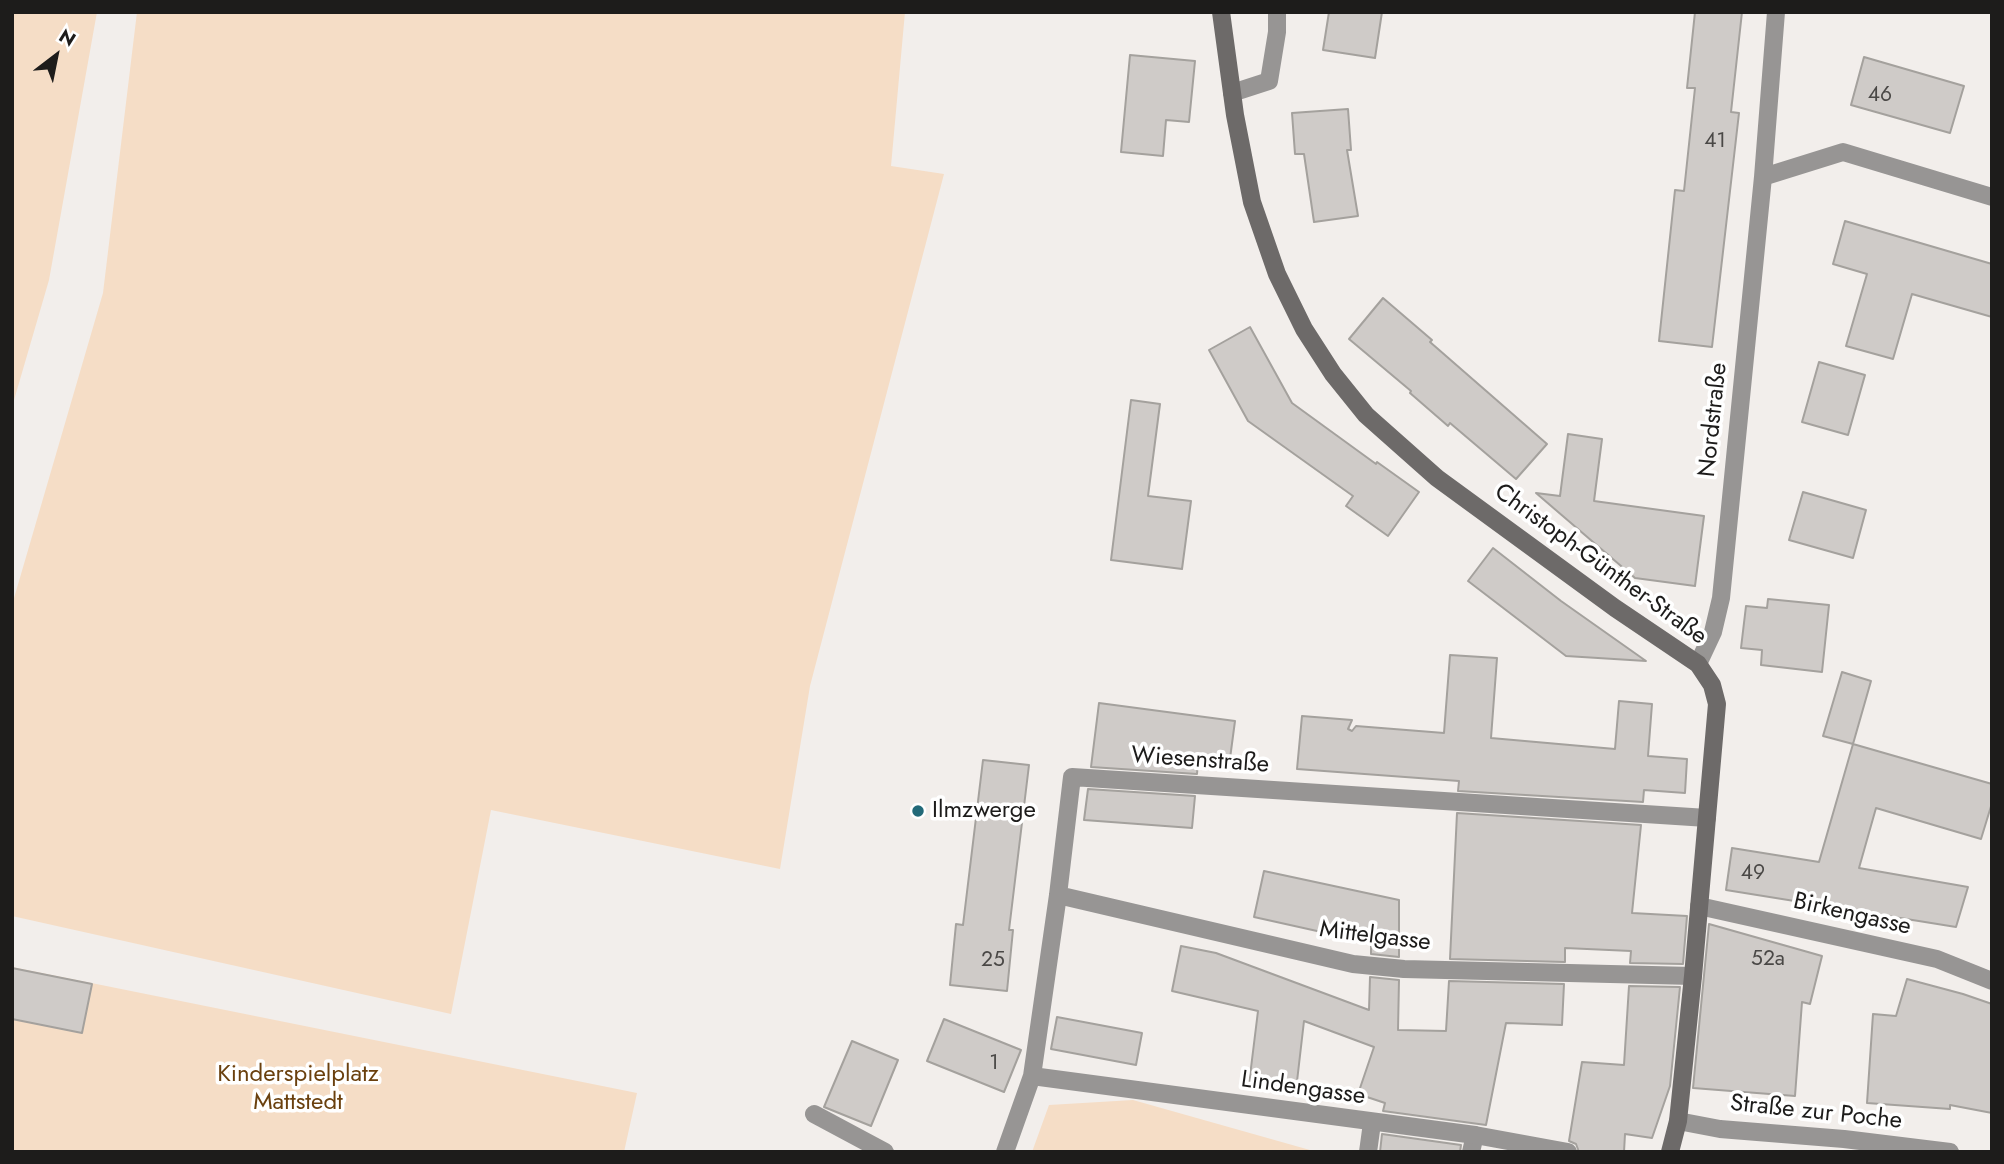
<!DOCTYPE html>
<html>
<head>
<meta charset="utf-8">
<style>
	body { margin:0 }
	#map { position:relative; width:2004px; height:1164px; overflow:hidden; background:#f2eeeb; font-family:Jost,sans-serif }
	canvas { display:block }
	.frame { position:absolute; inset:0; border:14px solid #1d1c1b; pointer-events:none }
	.north { position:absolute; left:21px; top:21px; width:70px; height:70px; -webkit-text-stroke:5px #fff; paint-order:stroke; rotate:32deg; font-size:19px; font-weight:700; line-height:28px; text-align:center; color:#1d1c1b }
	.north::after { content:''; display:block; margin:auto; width:24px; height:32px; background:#1d1c1b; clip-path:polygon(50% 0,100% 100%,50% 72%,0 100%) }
</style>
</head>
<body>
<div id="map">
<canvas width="2004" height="1164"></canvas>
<div class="frame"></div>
<div class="north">N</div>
</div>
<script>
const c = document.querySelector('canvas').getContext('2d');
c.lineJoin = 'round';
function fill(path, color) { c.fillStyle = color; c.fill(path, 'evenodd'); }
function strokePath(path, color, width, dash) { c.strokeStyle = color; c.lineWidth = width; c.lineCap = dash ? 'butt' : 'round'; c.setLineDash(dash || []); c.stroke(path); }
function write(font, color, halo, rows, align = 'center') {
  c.font = font + ' Jost,sans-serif'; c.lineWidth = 7; c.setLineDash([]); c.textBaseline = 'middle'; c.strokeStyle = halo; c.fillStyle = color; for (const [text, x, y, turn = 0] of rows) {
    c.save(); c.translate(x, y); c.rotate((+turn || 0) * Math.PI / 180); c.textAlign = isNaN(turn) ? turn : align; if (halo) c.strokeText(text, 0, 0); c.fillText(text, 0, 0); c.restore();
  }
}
const green = new Path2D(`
	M 12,12 L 97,12 L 49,280 L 12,407 Z
	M 137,12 L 905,12 L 891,166 L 944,174 L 810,686 L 780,869 L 491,810 L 451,1014 L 12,916 L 12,605 L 103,293 Z
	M 12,967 L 637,1093 L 624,1152 L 12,1152 Z
	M 1133,1100 L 1317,1152 L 1032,1152 L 1049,1105 Z`);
const building = new Path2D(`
	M 1329,12 L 1382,12 L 1375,58 L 1323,50 Z
	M 1695,12 L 1742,12 L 1731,112 L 1739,113 L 1712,347 L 1659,341 L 1675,190 L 1684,191 L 1695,88 L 1687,88 Z
	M 1130,55 L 1195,61 L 1189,122 L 1166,120 L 1163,156 L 1121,152 Z
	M 1864,57 L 1964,86 L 1950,133 L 1851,105 Z
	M 1348,109 L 1351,150 L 1347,150 L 1358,216 L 1314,222 L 1304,154 L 1295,154 L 1292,113 Z
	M 1845,221 L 1992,264 L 1992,317 L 1912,294 L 1893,359 L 1846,346 L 1867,274 L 1833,264 Z
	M 1383,298 L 1432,340 L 1430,342 L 1547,444 L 1516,479 L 1450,423 L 1448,426 L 1410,393 L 1411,391 L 1349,339 Z
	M 1250,327 L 1292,403 L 1376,464 L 1377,462 L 1419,492 L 1388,536 L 1346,506 L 1353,496 L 1248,421 L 1209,350 Z
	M 1819,362 L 1865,375 L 1848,435 L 1802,422 Z
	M 1131,400 L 1160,404 L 1148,496 L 1191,501 L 1182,569 L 1111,560 Z
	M 1568,434 L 1602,439 L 1594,501 L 1704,516 L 1695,586 L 1635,578 L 1536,493 L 1560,496 Z
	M 1803,492 L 1866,510 L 1853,558 L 1789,540 Z
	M 1493,548 L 1561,601 L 1646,661 L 1566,656 L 1468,581 Z
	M 1768,599 L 1829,605 L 1822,672 L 1761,665 L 1762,650 L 1741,648 L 1746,606 L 1767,608 Z
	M 1450,655 L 1497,658 L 1491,738 L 1615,749 L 1619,701 L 1652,704 L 1648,756 L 1687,759 L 1685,793 L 1644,790 L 1643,802 L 1458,791 L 1459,781 L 1297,769 L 1302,716 L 1352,720 L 1348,729 L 1352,731 L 1356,726 L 1444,733 Z
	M 1842,672 L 1871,681 L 1853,744 L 1992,784 L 1992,803 L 1981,839 L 1876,808 L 1859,868 L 1968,887 L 1956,927 L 1726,890 L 1732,848 L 1819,862 L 1853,744 L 1823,736 Z
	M 1099,703 L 1235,721 L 1229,766 L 1198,762 L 1197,774 L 1091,767 Z
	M 983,760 L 1029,765 L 1009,930 L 1013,930 L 1007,991 L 950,985 L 956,924 L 963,925 Z
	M 1088,789 L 1195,796 L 1192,828 L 1084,820 Z
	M 1457,813 L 1641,825 L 1632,913 L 1687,916 L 1683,964 L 1630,963 L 1631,951 L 1565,948 L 1565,962 L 1450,959 Z
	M 1264,871 L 1399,900 L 1399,957 L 1371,954 L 1371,943 L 1254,917 Z
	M 1709,924 L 1822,956 L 1810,1004 L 1802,1002 L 1795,1096 L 1693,1088 Z
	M 1181,946 L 1216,953 L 1369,1010 L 1370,977 L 1399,980 L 1398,1030 L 1446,1031 L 1449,981 L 1564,984 L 1562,1025 L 1506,1023 L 1486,1125 L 1383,1111 L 1385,1103 L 1358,1094 L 1374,1047 L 1304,1021 L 1296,1090 L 1249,1084 L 1258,1011 L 1172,991 Z
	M 12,968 L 92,984 L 82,1033 L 12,1019 Z
	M 1907,979 L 1963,994 L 1992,1004 L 1992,1113 L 1950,1105 L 1950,1109 L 1867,1103 L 1873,1014 L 1896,1016 Z
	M 1629,986 L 1680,987 L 1670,1086 L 1652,1138 L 1625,1134 L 1624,1152 L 1579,1152 L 1576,1144 L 1569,1141 L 1582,1062 L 1624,1065 Z
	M 1057,1017 L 1142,1033 L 1136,1065 L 1051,1049 Z
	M 944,1019 L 1021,1050 L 1004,1092 L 927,1061 Z
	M 852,1041 L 898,1060 L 871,1126 L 824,1107 Z
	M 1382,1134 L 1461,1145 L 1460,1152 L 1380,1152 Z`);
const lane = new Path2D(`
	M 1232,93 L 1269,81 L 1277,32 L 1277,12
	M 814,1114 L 885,1152
	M 1368,1152 L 1372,1123
	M 1471,1152 L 1475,1135`);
const street = new Path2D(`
	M 1763,177 L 1843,152 L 1992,197
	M 1698,664 L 1713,632 L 1721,598 L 1763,177 L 1776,12
	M 1058,895 L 1353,964 L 1404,969 L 1693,976
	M 1699,906 L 1937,959 L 1992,981
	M 1032,1076 L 1475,1135 L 1568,1152
	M 1678,1121 L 1720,1129 L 1844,1139 L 1950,1152
	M 1005,1152 L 1032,1076 L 1058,895 L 1072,777 L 1707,818`);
const secondary = new Path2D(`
	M 1221,12 L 1235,115 L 1252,202 L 1277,274 L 1304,329 L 1333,374 L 1366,415 L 1437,478 L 1615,608 L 1698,664 L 1712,685 L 1717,704 L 1693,976 L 1678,1121 L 1670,1152`);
const markers = [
	[918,811,7,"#226978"]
];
const numberNames = [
	["46",1880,96],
	["41",1715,142],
	["49",1753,874],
	["52a",1768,960],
	["25",993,961],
	["1",994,1064]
];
const streetNames = [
	["Nordstraße",1714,420,-84],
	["Christoph-Günther-Straße",1600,565,36],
	["Wiesenstraße",1200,761,4],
	["Birkengasse",1852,915,13],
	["Mittelgasse",1375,937,7],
	["Lindengasse",1303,1089,8],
	["Straße zur Poche",1816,1113,6]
];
const poiNames = [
	["Ilmzwerge",932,811]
];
const parkNames = [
	["Kinderspielplatz",298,1075],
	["Mattstedt",298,1103]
];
fill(green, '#f5ddc6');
fill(building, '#cfcbc8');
strokePath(building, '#a4a19d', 2);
strokePath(lane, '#979594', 18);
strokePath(street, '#979594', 18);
strokePath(secondary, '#6d6a69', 18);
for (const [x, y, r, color] of markers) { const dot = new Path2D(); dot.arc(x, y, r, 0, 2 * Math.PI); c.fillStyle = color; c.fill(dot); strokePath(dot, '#fff', 2.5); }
write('21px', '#4a4846', null, numberNames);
write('24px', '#1d1c1b', '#fff', streetNames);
write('24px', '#1d1c1b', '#fff', poiNames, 'left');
write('24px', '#6a400e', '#fff', parkNames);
</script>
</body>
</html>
